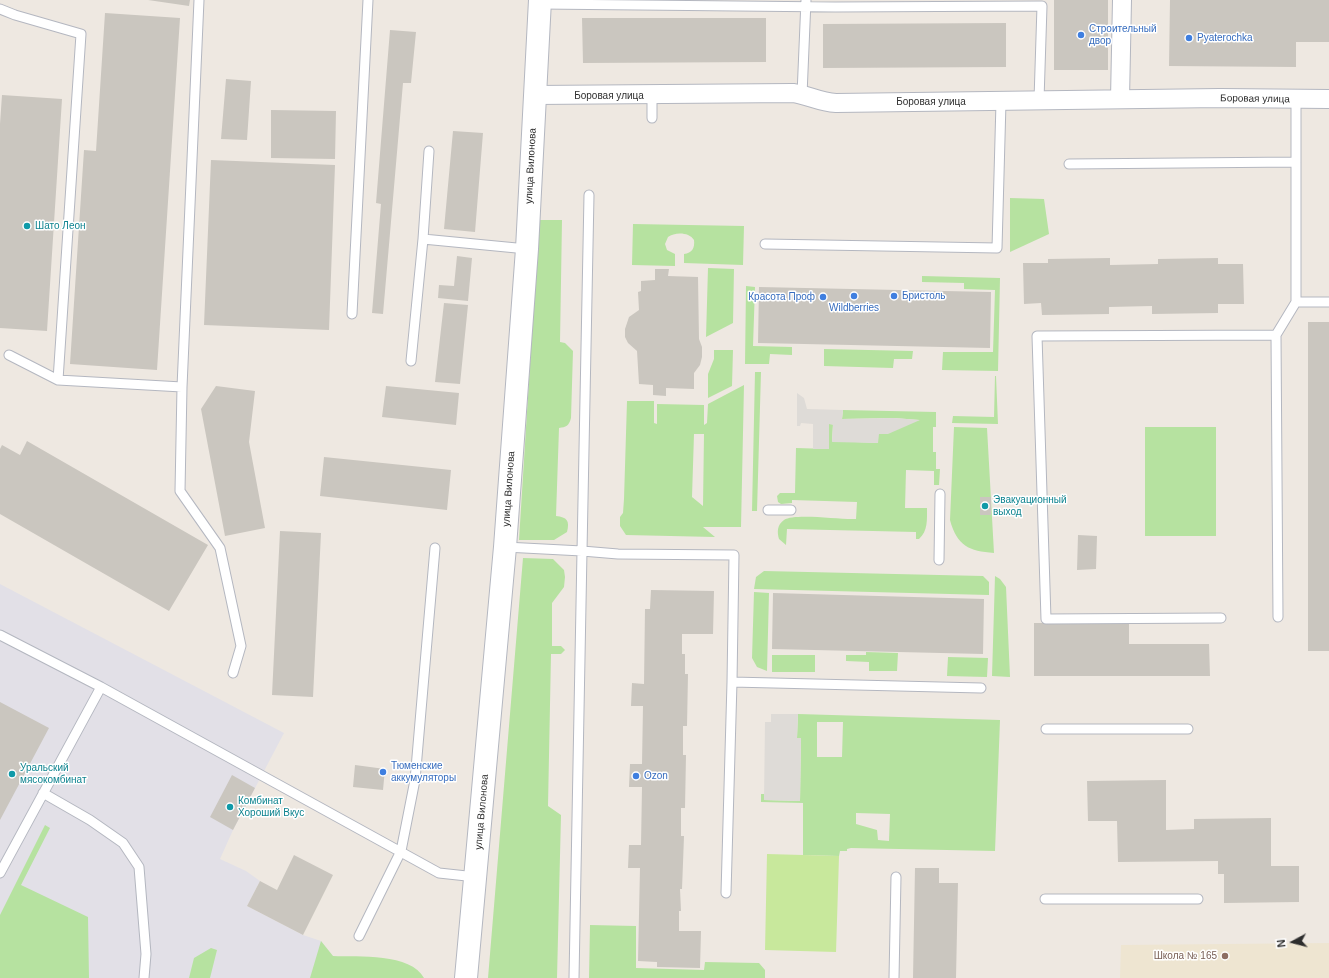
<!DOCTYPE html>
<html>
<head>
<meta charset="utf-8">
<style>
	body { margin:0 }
	#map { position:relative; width:1329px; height:978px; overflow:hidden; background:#eee8e1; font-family:Helvetica,sans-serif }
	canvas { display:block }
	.north { position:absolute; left:1273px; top:922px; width:40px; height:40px; -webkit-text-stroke:3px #fff; paint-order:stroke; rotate:263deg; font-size:11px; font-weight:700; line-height:16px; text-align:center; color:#2d2d2d }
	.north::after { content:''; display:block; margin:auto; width:14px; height:18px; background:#2d2d2d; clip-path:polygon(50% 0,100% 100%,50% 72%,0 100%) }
</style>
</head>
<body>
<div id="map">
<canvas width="1329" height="978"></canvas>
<div class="north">N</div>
</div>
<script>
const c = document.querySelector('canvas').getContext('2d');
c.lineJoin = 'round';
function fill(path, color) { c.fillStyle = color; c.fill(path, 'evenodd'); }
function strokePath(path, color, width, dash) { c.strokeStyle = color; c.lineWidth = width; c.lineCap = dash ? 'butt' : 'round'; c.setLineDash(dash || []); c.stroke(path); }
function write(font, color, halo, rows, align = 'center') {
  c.font = font + ' Helvetica,sans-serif'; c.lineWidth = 3; c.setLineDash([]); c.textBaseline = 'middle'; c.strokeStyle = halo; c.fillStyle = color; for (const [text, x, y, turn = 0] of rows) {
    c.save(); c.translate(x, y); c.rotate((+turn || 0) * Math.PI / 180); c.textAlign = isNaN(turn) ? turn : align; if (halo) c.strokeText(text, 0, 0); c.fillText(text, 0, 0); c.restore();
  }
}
const industrial = new Path2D(`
	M 0,584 L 284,733 L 233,830 L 220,859 L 246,871 L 260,881 L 247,906 L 303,935 L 321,941 L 333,956 L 332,978 L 0,978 Z`);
const education = new Path2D(`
	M 1329,943 L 1329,978 L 1120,978 L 1121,945 Z`);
const green = new Path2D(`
	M 1010,198 L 1044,199 L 1049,234 L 1010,252 Z
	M 539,220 L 562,220 L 560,342 L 565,343 L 573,351 L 571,418 C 569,426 566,427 559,428 L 556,516 C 567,517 570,521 567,532 L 554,540 L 519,540 Z
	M 633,224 L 744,226 L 743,265 L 684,263 L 684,254 C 692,253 695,248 694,240 C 689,232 675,232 668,237 L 665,244 L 667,250 L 675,254 L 675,266 L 632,265 Z
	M 708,268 L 734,269 L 733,323 L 706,337 Z
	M 922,276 L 1000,278 L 998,371 L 942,370 L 943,352 L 993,352 L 995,290 L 964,289 L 964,283 L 922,282 Z
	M 746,286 L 755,287 L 753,346 L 792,347 L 792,355 L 770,354 L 769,364 L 745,364 Z
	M 824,349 L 913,351 L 912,359 L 894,359 L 893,368 L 824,366 Z
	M 714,350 L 733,350 L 732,386 L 708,398 L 708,374 L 714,359 Z
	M 755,372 L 761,372 L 757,511 L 752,511 Z
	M 995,376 L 996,376 L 998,424 L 952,423 L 953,416 L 994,417 Z
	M 744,385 L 741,527 L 703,527 L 715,537 L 626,535 L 620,526 L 620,517 L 623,513 L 624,499 L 627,401 L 654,401 L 654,423 L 657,424 L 657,404 L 704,405 L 704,425 L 707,423 L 708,404 ZM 694,434 L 704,434 L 703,506 L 692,497 Z
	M 843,410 L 936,412 L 936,427 L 933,427 L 933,452 L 936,452 L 936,469 L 940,469 L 939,485 L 934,485 L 934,471 L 906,470 L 905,508 L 927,508 C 927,520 928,531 919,539 L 916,539 L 916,532 L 787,529 L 786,545 L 779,539 C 777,532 777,525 784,520 C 795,513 841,520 856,519 L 857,502 L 792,500 L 792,503 L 781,504 L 778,502 L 777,496 L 780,493 L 795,493 L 796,448 L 829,449 L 829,424 L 833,424 L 832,441 L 878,443 L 878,434 L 919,420 L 894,418 L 842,419 Z
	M 954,427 L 987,428 L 994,553 C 969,551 957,546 950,520 Z
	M 1145,427 L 1216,427 L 1216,536 L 1145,536 Z
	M 523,558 L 553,559 L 564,570 L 565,577 L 564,587 L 552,603 L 552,646 L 561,646 L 565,650 L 561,654 L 551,654 L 548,806 L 561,815 L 557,978 L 488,978 Z
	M 764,571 L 983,576 L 989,582 L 989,595 L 754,589 L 756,577 Z
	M 995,576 L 1000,579 L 1006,587 L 1010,677 L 992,676 Z
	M 754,592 L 769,593 L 767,671 L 757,667 L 752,658 Z
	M 866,652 L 898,653 L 897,671 L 869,671 L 869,662 L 846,661 L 846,655 L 866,655 Z
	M 772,655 L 815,655 L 815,672 L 772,672 Z
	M 948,657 L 988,658 L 987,677 L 947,676 Z
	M 798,714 L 1000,720 L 995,851 L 851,848 L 847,849 L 847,851 L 840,851 L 839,856 L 803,855 L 803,803 L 761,802 L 761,794 L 764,794 L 764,800 L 800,801 L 801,739 L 797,738 ZM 817,722 L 843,722 L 842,757 L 817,757 ZM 856,813 L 890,814 L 889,841 L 878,840 L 877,830 L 856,824 Z
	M 45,825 L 50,828 L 21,885 L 88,917 L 89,978 L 0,978 L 0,915 Z
	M 590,925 L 636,926 L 636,968 L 704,970 L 705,962 L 759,963 L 765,970 L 765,978 L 589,978 Z
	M 321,941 L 333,956 C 358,957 411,953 424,978 L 310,978 Z
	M 211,948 L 217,950 L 210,978 L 189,978 L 194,958 Z`);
const pitch = new Path2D(`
	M 767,854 L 839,856 L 836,952 L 765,950 Z`);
const plaza = new Path2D(`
	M 797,393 L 804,398 L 807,409 L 843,410 L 842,419 L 894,418 L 920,420 L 888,434 L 879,434 L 878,443 L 832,442 L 833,425 L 829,424 L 829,449 L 813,449 L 813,424 L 801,423 L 800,426 L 797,426 Z
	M 771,714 L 798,714 L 797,738 L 801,738 L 800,801 L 764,800 L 765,722 L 771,722 Z`);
const building = new Path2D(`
	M 148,0 L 190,0 L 189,6 Z
	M 1054,0 L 1108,0 L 1108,70 L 1054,70 Z
	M 1170,0 L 1329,0 L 1329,42 L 1296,42 L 1296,67 L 1169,66 Z
	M 105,13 L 180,18 L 157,370 L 70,364 L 84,150 L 96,151 Z
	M 582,18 L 766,18 L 766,62 L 583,63 Z
	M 1006,23 L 1006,67 L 823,68 L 823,24 Z
	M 390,30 L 416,32 L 411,83 L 403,83 L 383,314 L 372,313 L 381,204 L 376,203 Z
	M 226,79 L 251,81 L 247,140 L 221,139 Z
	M 2,95 L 62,99 L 47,331 L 0,328 L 0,124 Z
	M 271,110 L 336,111 L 335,159 L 271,158 Z
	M 453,131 L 483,133 L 475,232 L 444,229 Z
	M 211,160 L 335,165 L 329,330 L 204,325 Z
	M 457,256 L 472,258 L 468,301 L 438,298 L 439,285 L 454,286 Z
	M 1110,258 L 1110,265 L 1158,264 L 1158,259 L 1218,258 L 1218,264 L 1243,264 L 1244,304 L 1218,304 L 1218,313 L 1152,314 L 1152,306 L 1109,307 L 1109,314 L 1042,315 L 1041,303 L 1024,304 L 1023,263 L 1048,263 L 1048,259 Z
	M 655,269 L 669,269 L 668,276 L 698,277 L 699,339 L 702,347 L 702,357 L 700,365 L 694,373 L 694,389 L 666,388 L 666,396 L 653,395 L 653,385 L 639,384 L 637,351 L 628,343 L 625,337 L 625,329 L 629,317 L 639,310 L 638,292 L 641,291 L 641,281 L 655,280 Z
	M 759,287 L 991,292 L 990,348 L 758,343 Z
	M 444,303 L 468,305 L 460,384 L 435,382 Z
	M 1308,322 L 1329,322 L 1329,651 L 1308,651 Z
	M 216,386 L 255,391 L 249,442 L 265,528 L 225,536 L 201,409 Z
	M 386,386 L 459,393 L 456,425 L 382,417 Z
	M 27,441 L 208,545 L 169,611 L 0,514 L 0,449 L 2,445 L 20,455 Z
	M 324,457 L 451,470 L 447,510 L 320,496 Z
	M 980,497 L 991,497 L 991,515 L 980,515 Z
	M 280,531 L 321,533 L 313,697 L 272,695 Z
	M 1078,535 L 1097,536 L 1096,569 L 1077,570 Z
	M 651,590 L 714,591 L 713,634 L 682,634 L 682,654 L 685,654 L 685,674 L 688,674 L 687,726 L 683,726 L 683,755 L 686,755 L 685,808 L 681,808 L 681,836 L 684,836 L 683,863 L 682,889 L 680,889 L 681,911 L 679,911 L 679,931 L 701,931 L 700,968 L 657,967 L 657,962 L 638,961 L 640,868 L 628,868 L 629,845 L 641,845 L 642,787 L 629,787 L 630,764 L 642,764 L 643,706 L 631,706 L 632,683 L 644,684 L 645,609 L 650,609 Z
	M 773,593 L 984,599 L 983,654 L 772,649 Z
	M 1034,623 L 1129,623 L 1129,644 L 1209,644 L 1210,676 L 1034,676 Z
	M 0,702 L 49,728 L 0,820 Z
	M 355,765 L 385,769 L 383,790 L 353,787 Z
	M 232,775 L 255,788 L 233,830 L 210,817 Z
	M 1166,780 L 1166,830 L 1194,829 L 1194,819 L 1271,818 L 1271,866 L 1299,866 L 1299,902 L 1224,903 L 1224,874 L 1218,874 L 1218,861 L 1118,862 L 1117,821 L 1088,821 L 1087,781 Z
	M 294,855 L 333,875 L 303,935 L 247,906 L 260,881 L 277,890 Z
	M 915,868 L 939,868 L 939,883 L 958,883 L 956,978 L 913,978 Z`);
const service = new Path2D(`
	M 540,4 L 835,7 L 1042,6 L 1039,100
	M 0,9 L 15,15 L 81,34 L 58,380 L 182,387 L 199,0
	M 802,95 L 806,0
	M 1296,99 L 1296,302
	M 652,118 L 652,96
	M 1069,164 L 1296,162
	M 589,195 L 582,551 L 618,554 L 734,555 L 732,682 L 726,893
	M 423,239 L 429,151
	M 765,244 L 997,248 L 1001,102
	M 352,314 L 368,0
	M 1276,335 L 1278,617
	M 9,355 L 58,380
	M 411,361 L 423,239 L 527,249
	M 182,387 L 180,491 L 220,548 L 241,646 L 233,673
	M 768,510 L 791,510
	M 505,547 L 582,551 L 574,978
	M 939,560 L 940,494
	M 1221,618 L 1046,619 L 1037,336 L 1276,335 L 1296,302 L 1329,302
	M 0,635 L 101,687 L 439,873 L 476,877
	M 732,682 L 981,688
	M 1046,729 L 1188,729
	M 43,793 L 90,820 L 123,843 L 139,867 L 146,954 L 144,978
	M 0,873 L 101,687
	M 1045,899 L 1198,899
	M 359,936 L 401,851 L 415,780 L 435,548
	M 894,978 L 896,877`);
const minor = new Path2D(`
	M 535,95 L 793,93 C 808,95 819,102 836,103 L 1220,98 L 1329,99
	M 1120,99 L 1122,0`);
const tertiary = new Path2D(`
	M 466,978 L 505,547 L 527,249 L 540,0`);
const markers = [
	[1081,35,4,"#3f7fe0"],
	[1189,38,4,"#3f7fe0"],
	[27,226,4,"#0f9aa8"],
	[854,296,4,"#3f7fe0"],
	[894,296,4,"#3f7fe0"],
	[823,297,4,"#3f7fe0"],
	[985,506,4,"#0f9aa8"],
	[383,772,4,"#3f7fe0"],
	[12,774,4,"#0f9aa8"],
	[636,776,4,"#3f7fe0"],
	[230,807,4,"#0f9aa8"],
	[1225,956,4,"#8d6e63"]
];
const shopNames = [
	["Строительный",1089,29],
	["двор",1089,41],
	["Pyaterochka",1197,38],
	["Бристоль",902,296],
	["Красота Проф",815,297,"right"],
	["Wildberries",854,308,"center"],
	["Тюменские",391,766],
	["аккумуляторы",391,778],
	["Ozon",644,776]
];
const streetNames = [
	["Боровая улица",609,96],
	["Боровая улица",1255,99,1],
	["Боровая улица",931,102],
	["улица Вилонова",531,166,-87],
	["улица Вилонова",509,489,-86],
	["улица Вилонова",482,812,-85]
];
const cultureNames = [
	["Шато Леон",35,226],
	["Эвакуационный",993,500],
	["выход",993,512],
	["Уральский",20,768],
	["мясокомбинат",20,780],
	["Комбинат",238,801],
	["Хороший Вкус",238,813]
];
const educationNames = [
	["Школа № 165",1217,956]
];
fill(industrial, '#e2e0e7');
fill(education, '#eee5d1');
fill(green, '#b6e2a0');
fill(pitch, '#c8e89c');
fill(plaza, '#dedbd7');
fill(building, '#cac6bf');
strokePath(service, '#b4b7c0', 11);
strokePath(minor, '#b4b7c0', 20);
strokePath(tertiary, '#b4b7c0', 24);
strokePath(service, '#fff', 9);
strokePath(minor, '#fff', 18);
strokePath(tertiary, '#fff', 22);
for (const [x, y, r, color] of markers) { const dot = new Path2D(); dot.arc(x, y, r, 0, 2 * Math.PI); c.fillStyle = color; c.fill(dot); strokePath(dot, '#fff', 1.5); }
write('10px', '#366cbe', '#fff', shopNames, 'left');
write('10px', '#2d2d2d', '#fff', streetNames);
write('10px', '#0d838f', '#fff', cultureNames, 'left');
write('10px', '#785e54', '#fff', educationNames, 'right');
</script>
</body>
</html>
